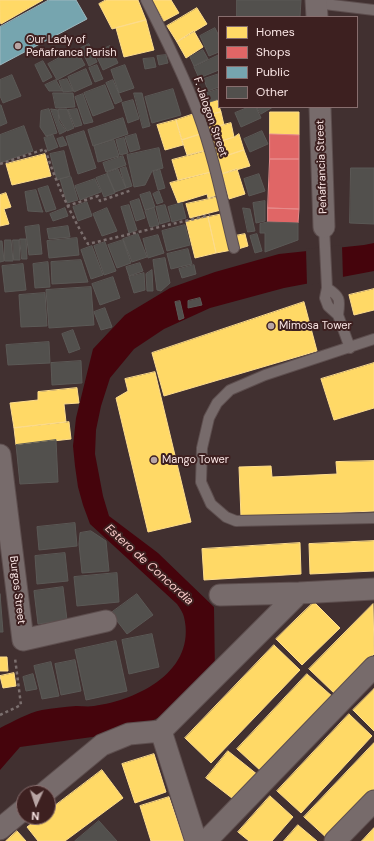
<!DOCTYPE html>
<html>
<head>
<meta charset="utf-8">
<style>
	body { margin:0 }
	#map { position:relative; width:374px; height:841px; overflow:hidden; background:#413030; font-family:"DM Sans",sans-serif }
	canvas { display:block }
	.legend { position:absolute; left:218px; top:16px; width:140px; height:92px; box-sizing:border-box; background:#3d2020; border:1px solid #886e6e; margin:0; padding:5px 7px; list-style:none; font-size:12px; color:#f8e4e3 }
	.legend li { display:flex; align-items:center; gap:8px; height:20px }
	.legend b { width:20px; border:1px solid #886e6e }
	.north { position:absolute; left:16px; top:785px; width:40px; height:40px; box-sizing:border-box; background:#3d2020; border:1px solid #886e6e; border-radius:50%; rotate:183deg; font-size:11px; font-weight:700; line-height:16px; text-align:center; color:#f8e4e3 }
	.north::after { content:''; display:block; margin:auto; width:14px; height:18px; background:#b8a5a4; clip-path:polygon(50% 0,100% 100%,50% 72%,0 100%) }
</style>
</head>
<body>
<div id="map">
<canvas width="374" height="841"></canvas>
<ul class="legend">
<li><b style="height:11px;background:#ffd966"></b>Homes</li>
<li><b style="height:11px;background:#e06666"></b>Shops</li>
<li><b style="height:11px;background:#76a5af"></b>Public</li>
<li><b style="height:11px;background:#52504d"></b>Other</li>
</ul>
<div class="north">N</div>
</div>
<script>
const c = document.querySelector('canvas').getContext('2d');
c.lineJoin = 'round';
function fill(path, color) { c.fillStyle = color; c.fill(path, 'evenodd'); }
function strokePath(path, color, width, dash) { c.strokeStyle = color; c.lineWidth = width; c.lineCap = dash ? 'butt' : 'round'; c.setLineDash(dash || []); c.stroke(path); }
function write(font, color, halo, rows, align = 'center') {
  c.font = font + ' "DM Sans",sans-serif'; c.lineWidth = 4; c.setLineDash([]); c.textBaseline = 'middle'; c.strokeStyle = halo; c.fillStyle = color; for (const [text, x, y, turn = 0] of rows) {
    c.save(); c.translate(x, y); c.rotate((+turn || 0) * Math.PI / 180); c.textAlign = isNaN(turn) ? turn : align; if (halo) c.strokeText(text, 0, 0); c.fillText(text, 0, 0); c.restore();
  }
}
const water = new Path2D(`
	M 374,243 L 374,271 L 284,288 L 210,308 L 164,329 L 134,349 L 110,378 L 101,406 L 96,430 L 95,454 L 103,496 L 109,516 L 158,553 L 214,607 L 215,675 L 183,706 L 128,732 L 20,747 L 0,770 L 0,728 C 14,721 28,713 42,710 C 53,708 64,707 76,706 C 82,706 88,707 94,706 C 138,700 197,671 184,617 C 183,613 180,608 177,604 L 90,524 L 83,505 L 78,487 L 75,466 L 73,446 L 76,418 L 93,349 L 125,315 L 170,288 L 215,272 L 279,254 L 364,245 Z`);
const pier = new Path2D(`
	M 342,245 L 343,279 L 307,285 L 306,249 Z`);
const homes = new Path2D(`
	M 0,0 L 43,0 L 1,24 L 0,22 Z
	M 106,0 L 138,0 L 146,20 L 112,29 L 99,4 Z
	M 152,0 L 171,0 L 179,13 L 164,21 Z
	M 197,8 L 207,24 L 177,42 L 167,26 Z
	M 146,20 L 154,50 L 124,57 L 116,28 Z
	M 194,31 L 203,47 L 186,58 L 177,42 Z
	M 217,100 L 221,112 L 205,116 L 202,105 Z
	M 221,112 L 224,125 L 208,129 L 205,116 Z
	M 270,112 L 299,112 L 299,135 L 270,134 Z
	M 194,114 L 201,134 L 182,140 L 176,120 Z
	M 176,120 L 183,145 L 165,150 L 157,125 Z
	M 231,123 L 234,137 L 212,144 L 208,129 Z
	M 201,134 L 206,150 L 187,155 L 182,140 Z
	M 239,134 L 244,150 L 217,159 L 212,144 L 234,137 Z
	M 244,150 L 250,166 L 222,174 L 217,159 Z
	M 206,151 L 212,172 L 178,180 L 172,160 Z
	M 45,154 L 51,176 L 12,185 L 6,164 Z
	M 237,169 L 245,194 L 229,199 L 222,174 Z
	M 212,172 L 218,195 L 208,198 L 207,194 L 178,203 L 170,183 Z
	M 6,193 L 11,207 L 4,209 L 9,224 L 0,226 L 0,195 Z
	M 218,197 L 221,210 L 190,218 L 186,204 Z
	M 223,214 L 232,250 L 216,253 L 208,217 Z
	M 208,217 L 216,253 L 195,258 L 186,222 Z
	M 245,234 L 248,246 L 238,249 L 235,236 Z
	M 374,289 L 374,310 L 354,315 L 349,295 Z
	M 304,302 L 317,351 L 164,396 L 152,353 Z
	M 374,363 L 374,408 L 334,420 L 321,379 Z
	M 155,372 L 191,522 L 148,532 L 116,398 L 128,391 L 125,379 Z
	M 77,388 L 79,403 L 64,404 L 66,422 L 14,428 L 10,403 L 38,400 L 38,392 Z
	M 69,422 L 71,439 L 16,445 L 14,428 Z
	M 374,461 L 374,511 L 241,517 L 239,467 L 271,466 L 272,477 L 337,474 L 336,462 Z
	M 374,541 L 374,571 L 310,574 L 309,544 Z
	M 300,543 L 301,574 L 204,580 L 202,549 Z
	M 314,602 L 340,628 L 302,665 L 276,639 Z
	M 373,604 L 374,654 L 335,694 L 309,669 Z
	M 274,645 L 300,670 L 211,763 L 185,738 Z
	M 0,657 L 7,657 L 8,671 L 0,671 Z
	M 14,673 L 16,686 L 3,688 L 0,676 Z
	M 307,674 L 333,697 L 262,772 L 237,749 Z
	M 374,689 L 374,731 L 353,710 Z
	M 349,714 L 372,736 L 301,813 L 277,791 Z
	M 374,743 L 374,793 L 329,840 L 304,817 Z
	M 228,751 L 258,775 L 237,802 L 206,778 Z
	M 154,754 L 166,792 L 135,803 L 122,764 Z
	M 102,770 L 123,798 L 65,841 L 38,841 L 27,827 L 40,817 L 48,817 L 48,811 Z
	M 270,796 L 293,817 L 272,841 L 249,841 L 238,832 Z
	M 169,797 L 184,841 L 151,841 L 140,806 Z
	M 298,825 L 317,841 L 284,841 Z
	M 374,828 L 374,841 L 362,841 Z
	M 17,831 L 26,841 L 6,841 Z`);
const shops = new Path2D(`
	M 270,134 L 299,135 L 299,159 L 270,159 Z
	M 270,159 L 299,159 L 299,209 L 268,208 Z
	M 268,208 L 299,209 L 298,223 L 268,222 Z`);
const public = new Path2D(`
	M 49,0 L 76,0 L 87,19 L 0,65 L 0,27 Z`);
const building = new Path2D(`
	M 237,0 L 301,0 L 300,17 L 237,17 Z
	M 215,28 L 219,36 L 219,52 L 209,56 L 200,36 Z
	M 89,44 L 97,62 L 89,66 L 81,48 Z
	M 110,46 L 118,63 L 103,70 L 95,53 Z
	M 76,49 L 85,65 L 57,80 L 48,64 Z
	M 203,50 L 208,59 L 194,66 L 190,57 Z
	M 166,55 L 168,63 L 159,65 L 157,56 Z
	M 219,55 L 219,70 L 199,78 L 194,67 Z
	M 154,58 L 156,67 L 145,69 L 143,59 Z
	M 43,61 L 52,77 L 43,82 L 35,65 Z
	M 97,65 L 103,79 L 95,82 L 89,68 Z
	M 125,65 L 134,88 L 119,93 L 111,70 Z
	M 86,69 L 92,84 L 74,92 L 68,77 Z
	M 219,74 L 219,87 L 208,91 L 204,79 Z
	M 12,75 L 21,96 L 3,103 L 0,96 L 0,80 Z
	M 67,79 L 73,91 L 63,92 L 59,81 Z
	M 56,80 L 62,91 L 49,91 L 45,85 Z
	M 113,80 L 122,101 L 115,104 L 106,83 Z
	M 105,85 L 114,108 L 93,116 L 84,93 Z
	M 173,89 L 181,115 L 152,123 L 145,97 Z
	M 219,89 L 219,99 L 209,102 L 207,93 Z
	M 53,93 L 73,93 L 75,107 L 56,108 Z
	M 134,93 L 142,93 L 150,126 L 143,128 Z
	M 83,94 L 93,122 L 84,124 L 75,97 Z
	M 133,100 L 139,119 L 128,123 L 122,103 Z
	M 0,105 L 1,105 L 7,123 L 0,126 Z
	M 249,107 L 256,107 L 261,118 L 241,127 L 235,113 Z
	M 257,107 L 273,107 L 261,114 Z
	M 49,109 L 57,133 L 46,136 L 40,127 L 41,111 Z
	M 51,109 L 58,110 L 59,121 L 66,131 L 60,134 Z
	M 59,109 L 67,109 L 74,128 L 67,131 L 60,120 Z
	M 77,109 L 82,125 L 75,127 L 68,110 Z
	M 123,118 L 128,134 L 93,146 L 88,130 Z
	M 24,126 L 33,151 L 0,163 L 0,135 Z
	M 84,131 L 96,168 L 78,174 L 66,137 Z
	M 262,131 L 268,144 L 250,152 L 244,139 Z
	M 136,134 L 140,149 L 130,152 L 125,137 Z
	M 53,135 L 58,147 L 48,151 L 44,138 Z
	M 63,137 L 67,145 L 60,147 L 57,139 Z
	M 124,138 L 128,153 L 120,155 L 116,140 Z
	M 114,140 L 119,156 L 98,162 L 94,146 Z
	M 159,148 L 163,168 L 152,171 L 145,185 L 134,187 L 127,155 Z
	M 64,151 L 70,176 L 57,180 L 50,154 Z
	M 123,156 L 126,165 L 106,172 L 103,163 Z
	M 126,167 L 132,186 L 126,188 L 120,169 Z
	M 351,168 L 374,168 L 374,224 L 350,223 Z
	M 118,169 L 126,188 L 115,192 L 107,173 Z
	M 160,170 L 165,188 L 158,190 L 153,172 Z
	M 107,174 L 115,193 L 104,197 L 96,178 Z
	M 259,174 L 265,191 L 249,196 L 244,179 Z
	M 71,177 L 78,200 L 67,203 L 60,179 Z
	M 95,179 L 101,192 L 80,200 L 75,186 Z
	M 48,186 L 56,209 L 46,212 L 38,189 Z
	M 36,190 L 42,210 L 43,212 L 28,211 L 25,192 Z
	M 159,191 L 163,202 L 157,204 L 153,194 Z
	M 150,192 L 155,207 L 145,210 L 140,195 Z
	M 139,199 L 145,218 L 136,221 L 130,202 Z
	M 265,201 L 265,221 L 256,223 L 253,203 Z
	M 87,202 L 92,216 L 78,221 L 73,207 Z
	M 182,203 L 186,218 L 172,222 L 168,207 Z
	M 129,205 L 137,230 L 129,233 L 121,207 Z
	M 165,205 L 170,221 L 160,224 L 156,207 Z
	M 65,208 L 68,216 L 53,221 L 50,214 Z
	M 107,208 L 117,231 L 102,236 L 93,214 Z
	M 154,208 L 159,225 L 150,227 L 145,211 Z
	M 243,208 L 250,209 L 255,231 L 248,232 Z
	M 268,222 L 298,223 L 298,240 L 265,252 L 265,233 L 260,233 L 260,224 Z
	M 39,225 L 42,254 L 29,255 L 25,227 Z
	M 185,225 L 190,245 L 167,251 L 162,231 Z
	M 68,226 L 70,237 L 49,239 L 47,229 Z
	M 138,234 L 147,257 L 132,262 L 123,239 Z
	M 257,234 L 262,251 L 255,253 L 250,236 Z
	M 158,235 L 164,253 L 148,258 L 143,239 Z
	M 77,238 L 79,255 L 49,258 L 47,241 Z
	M 20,239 L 26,239 L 27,259 L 22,259 Z
	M 5,240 L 11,240 L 13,261 L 5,261 Z
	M 13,240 L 19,240 L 20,260 L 14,260 Z
	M 123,240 L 131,263 L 117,268 L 108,245 Z
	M 0,241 L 2,241 L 4,261 L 0,262 Z
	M 105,242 L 116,271 L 104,275 L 94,246 Z
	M 92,246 L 103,275 L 91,279 L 81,250 Z
	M 188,249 L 192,264 L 171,269 L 167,254 Z
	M 165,258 L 170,283 L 161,291 L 157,290 L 153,260 Z
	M 81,260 L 88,282 L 52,284 L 51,262 Z
	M 48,262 L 50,287 L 35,288 L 33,264 Z
	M 140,263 L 143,271 L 129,276 L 126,267 Z
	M 23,264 L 26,290 L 5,292 L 2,266 Z
	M 194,265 L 196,274 L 182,278 L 179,269 Z
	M 152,270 L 153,291 L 147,291 L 146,274 Z
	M 144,273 L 145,290 L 134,293 L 129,277 Z
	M 113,277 L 120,298 L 100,305 L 92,284 Z
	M 91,287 L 94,325 L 49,328 L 46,290 Z
	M 45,293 L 47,326 L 21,327 L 19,295 Z
	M 200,298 L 202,305 L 188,308 L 188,301 Z
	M 180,301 L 184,318 L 179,320 L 175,302 Z
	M 105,308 L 112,327 L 101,330 L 94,312 Z
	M 73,330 L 80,349 L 69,353 L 62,334 Z
	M 49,342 L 50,363 L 8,365 L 6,345 Z
	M 81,361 L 82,383 L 52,385 L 51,363 Z
	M 56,440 L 58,482 L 20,484 L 16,445 Z
	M 75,523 L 77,546 L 39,550 L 37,527 Z
	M 91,531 L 106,541 L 109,571 L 82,573 L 79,544 L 80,533 Z
	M 65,553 L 68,581 L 37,584 L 35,556 Z
	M 117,573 L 119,602 L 77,606 L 74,577 Z
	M 63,587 L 67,620 L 38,624 L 34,591 Z
	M 0,594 L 3,632 L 0,632 Z
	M 137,594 L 153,615 L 127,634 L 111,613 Z
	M 152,634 L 159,667 L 129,674 L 122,640 Z
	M 116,641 L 127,691 L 86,700 L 75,650 Z
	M 75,660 L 81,691 L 61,695 L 55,664 Z
	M 51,662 L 59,696 L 42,699 L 34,666 Z
	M 33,674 L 37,689 L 26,691 L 23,677 Z
	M 99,821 L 117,841 L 75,841 Z`);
const path = new Path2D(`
	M 0,164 L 45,149 C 57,185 69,211 88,244 L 210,215
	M 67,206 L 98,196 L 100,201 L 132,190
	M 0,715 L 21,705 L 15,658`);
const lane = new Path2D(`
	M 146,0 C 165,37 183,74 198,113 C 214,157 223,203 234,248
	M 316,3 L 374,10
	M 324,227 L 327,288 L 325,298 L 328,306 L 338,315 L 350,348
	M 327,288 C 341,297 340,300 338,315
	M 374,339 L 265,375 L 230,390 L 217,403 L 209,418 L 202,448 L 201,482 L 211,504 L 226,517 L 236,521 L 374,518`);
const street = new Path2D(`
	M 316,0 L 317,17
	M 320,107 L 324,227
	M 0,455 L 23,640 L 106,621
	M 220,595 L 299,593 L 374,589
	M 161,731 L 196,841
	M 44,793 L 102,745 L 129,734 L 161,731 L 299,593
	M 0,829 L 24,809
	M 206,841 L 374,667
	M 335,841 L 374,801`);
const markers = [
	[18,46,4,"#b8a5a4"],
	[271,326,4,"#b8a5a4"],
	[154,460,4,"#b8a5a4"]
];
const poiNames = [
	["Our Lady of",26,40],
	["Peñafranca Parish",26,53],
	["Mimosa Tower",279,326],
	["Mango Tower",162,460]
];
const streetNames = [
	["F. Jalogon Street",210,117,71],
	["Peñafrancia Street",322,167,-92],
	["Burgos Street",17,590,83]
];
const waterNames = [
	["Estero de Concordia",149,565,42]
];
fill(water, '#45040c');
fill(pier, '#413030');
fill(homes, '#ffd966');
strokePath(homes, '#fddc8c', 1);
fill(shops, '#e06666');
strokePath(shops, '#e78c8c', 1);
fill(public, '#76a5af');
strokePath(public, '#9db8bf', 1);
fill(building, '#52504d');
strokePath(building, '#5b5956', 1);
strokePath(lane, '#5d4e4e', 12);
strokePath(street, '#5d4e4e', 23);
strokePath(path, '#7b6f6e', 2.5, [3, 3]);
strokePath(lane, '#776b6b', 10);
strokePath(street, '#776b6b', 21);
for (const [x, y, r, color] of markers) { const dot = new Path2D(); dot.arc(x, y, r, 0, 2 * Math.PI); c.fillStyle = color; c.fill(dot); strokePath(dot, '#3d2020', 1.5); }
write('11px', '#f8e4e3', '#3d2020', poiNames, 'left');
write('11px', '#f8e4e3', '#3d2020', streetNames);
write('italic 12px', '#fccecc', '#3d2020', waterNames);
</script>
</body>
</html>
